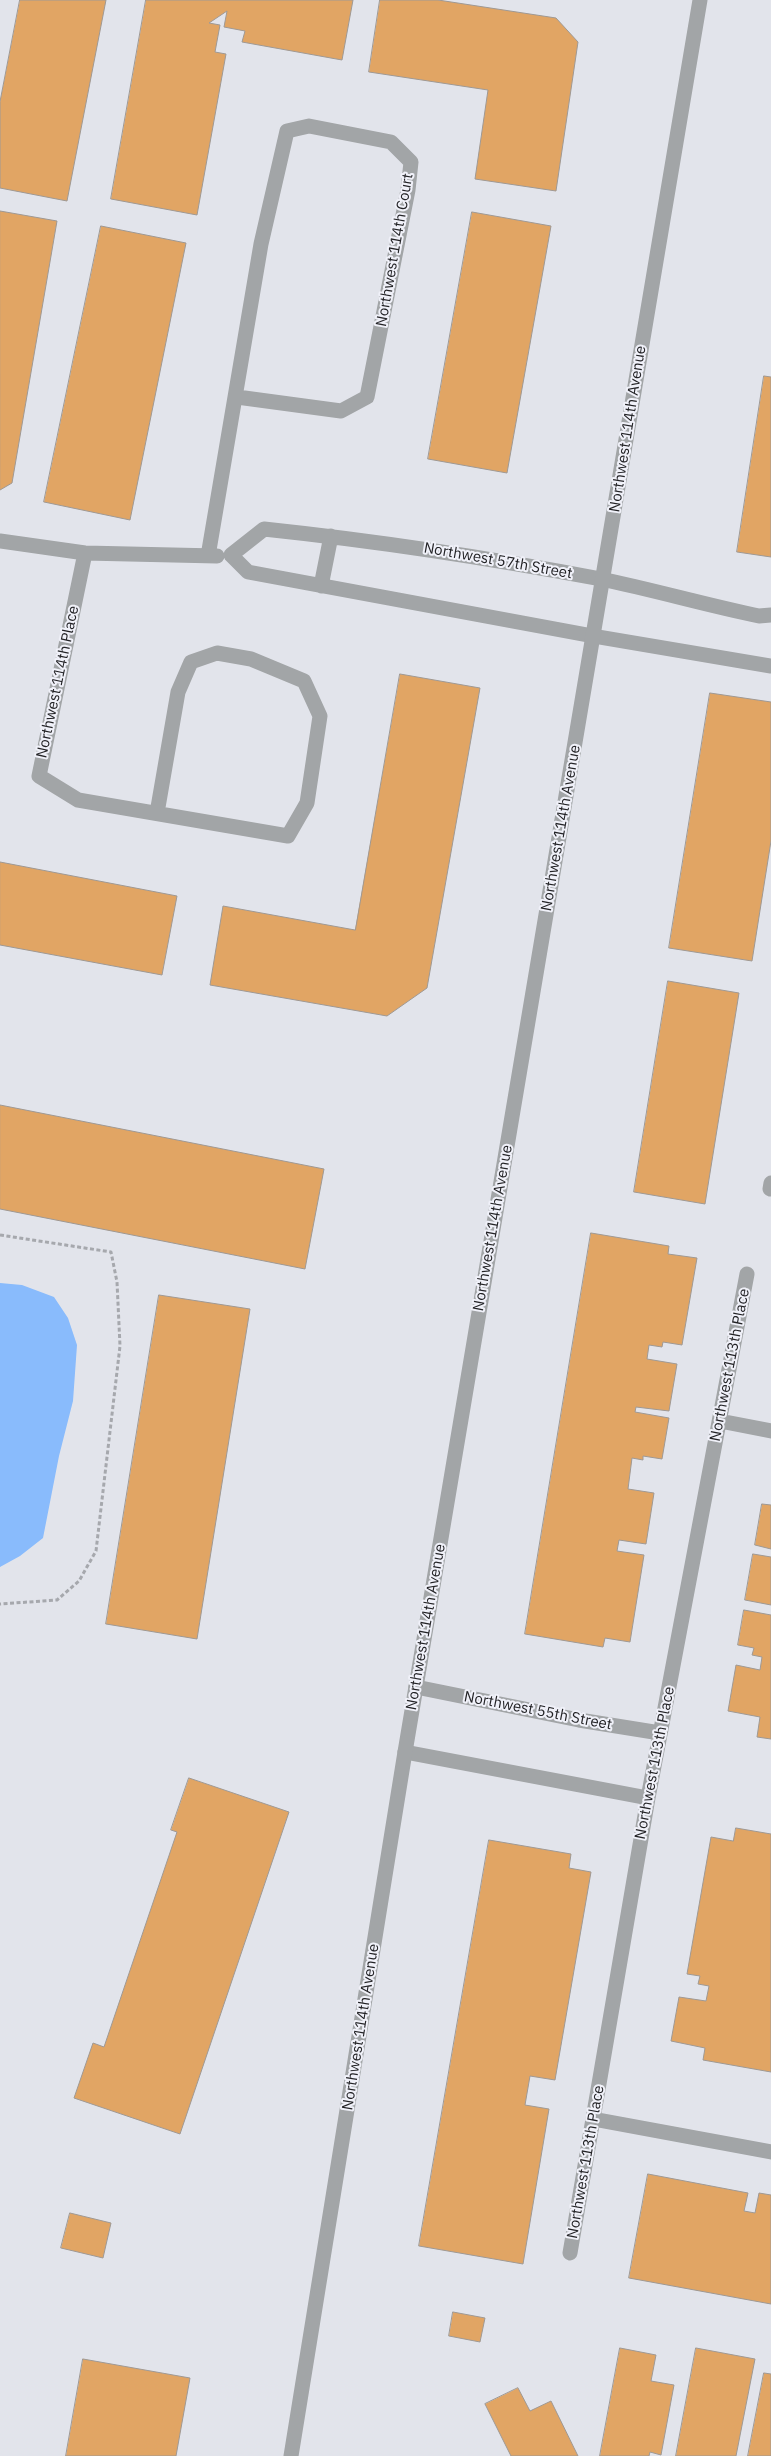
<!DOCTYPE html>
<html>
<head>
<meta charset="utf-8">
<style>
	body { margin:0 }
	canvas { display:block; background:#e2e4eb }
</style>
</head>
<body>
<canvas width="771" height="2456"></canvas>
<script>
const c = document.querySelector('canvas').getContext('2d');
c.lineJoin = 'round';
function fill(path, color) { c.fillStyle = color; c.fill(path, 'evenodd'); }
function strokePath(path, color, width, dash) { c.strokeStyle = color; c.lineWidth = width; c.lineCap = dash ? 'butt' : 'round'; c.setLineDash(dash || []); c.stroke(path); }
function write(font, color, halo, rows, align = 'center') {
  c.font = font + ' "IBM Plex Sans",sans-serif'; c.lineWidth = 4; c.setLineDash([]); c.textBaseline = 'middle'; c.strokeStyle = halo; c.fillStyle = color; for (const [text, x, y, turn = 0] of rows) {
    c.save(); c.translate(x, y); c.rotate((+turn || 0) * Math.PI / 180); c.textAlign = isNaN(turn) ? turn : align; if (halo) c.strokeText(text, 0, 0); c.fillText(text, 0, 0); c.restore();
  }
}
const water = new Path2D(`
	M 0,1283 L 22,1285 L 54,1297 L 68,1318 L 77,1345 L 73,1401 L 59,1456 L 43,1538 L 20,1556 L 0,1567 Z`);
const building = new Path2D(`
	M 20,0 L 106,0 L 67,201 L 0,188 L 0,102 Z
	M 146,0 L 353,0 L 342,60 L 242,42 L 245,31 L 224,27 L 227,11 L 209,23 L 220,25 L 215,52 L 226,54 L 197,215 L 111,199 Z
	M 380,0 L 438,0 L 556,18 L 578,42 L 556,191 L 475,179 L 488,90 L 369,72 Z
	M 0,211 L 57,221 L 12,483 L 0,490 Z
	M 472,212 L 551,226 L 507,473 L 428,459 Z
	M 101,226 L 186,243 L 130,520 L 44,502 Z
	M 764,376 L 771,377 L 771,557 L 737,552 Z
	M 400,674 L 480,688 L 427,988 L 387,1016 L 210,985 L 223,906 L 355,930 Z
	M 710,693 L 771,702 L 771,841 L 752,961 L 669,948 Z
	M 0,862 L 177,896 L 162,975 L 0,945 Z
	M 668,981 L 739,993 L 705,1204 L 634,1192 Z
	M 0,1105 L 324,1169 L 305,1269 L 0,1209 Z
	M 591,1233 L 669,1246 L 668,1254 L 697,1258 L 682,1345 L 663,1342 L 662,1347 L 649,1345 L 647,1359 L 677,1364 L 669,1411 L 636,1407 L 635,1412 L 669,1418 L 662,1459 L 643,1456 L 643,1460 L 632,1458 L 628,1489 L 654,1493 L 646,1544 L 619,1540 L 617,1551 L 644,1555 L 630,1642 L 605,1638 L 603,1647 L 525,1634 Z
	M 159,1295 L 250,1309 L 197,1639 L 106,1624 Z
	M 762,1504 L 771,1505 L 771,1549 L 755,1545 Z
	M 753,1554 L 771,1557 L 771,1605 L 745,1600 Z
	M 744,1610 L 771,1615 L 771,1739 L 757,1737 L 760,1717 L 728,1711 L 736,1665 L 760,1670 L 762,1657 L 752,1655 L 754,1648 L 738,1645 Z
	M 189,1778 L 289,1812 L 180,2134 L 74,2098 L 93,2043 L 104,2047 L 177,1832 L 171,1830 Z
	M 736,1828 L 771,1834 L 771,2072 L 703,2060 L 705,2048 L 671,2041 L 679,1997 L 706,2001 L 709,1986 L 698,1984 L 700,1976 L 687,1974 L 711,1837 L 733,1841 Z
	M 489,1840 L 571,1854 L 569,1868 L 591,1872 L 555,2080 L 530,2076 L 525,2105 L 549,2109 L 523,2264 L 419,2246 Z
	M 648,2174 L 748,2193 L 744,2211 L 755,2213 L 759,2193 L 771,2195 L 771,2304 L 629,2278 Z
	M 70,2213 L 111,2223 L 103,2258 L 61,2248 Z
	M 453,2312 L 485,2318 L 480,2342 L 449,2336 Z
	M 620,2348 L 656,2355 L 651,2381 L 674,2385 L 661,2455 L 650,2452 L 649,2456 L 600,2456 Z
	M 696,2348 L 755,2359 L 736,2456 L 676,2456 Z
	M 83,2359 L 190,2378 L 176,2456 L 66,2456 Z
	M 764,2373 L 771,2374 L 771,2456 L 748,2456 Z
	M 518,2388 L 530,2411 L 551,2401 L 578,2456 L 511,2456 L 485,2404 Z`);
const path = new Path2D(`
	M 0,1235 L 111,1252 L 117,1282 L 120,1346 L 96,1551 L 79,1581 L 57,1600 L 0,1604`);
const minor = new Path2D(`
	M 0,541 L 85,553 L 217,556
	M 85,553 L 39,776 L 78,800 L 288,836 L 307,803 L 320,716 L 304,681 L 251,659 L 217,653 L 191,662 L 178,692 L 157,813
	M 208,556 L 261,244 L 287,131 L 309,126 L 391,142 L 411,162 L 408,190 L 367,397 L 341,411 L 237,397
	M 321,586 L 331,536
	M 771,615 L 759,616 C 706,605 654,590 601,579 C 489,558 377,541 264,529 L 231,555 L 248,572 L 593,636 L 771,666
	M 770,1189 L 771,1183
	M 720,1421 L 771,1431
	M 416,1687 L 579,1720 L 660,1733
	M 405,1752 L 648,1798
	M 593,2119 L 771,2152
	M 570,2253 L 648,1798 L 747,1274`);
const tertiary = new Path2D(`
	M 291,2456 L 405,1752 L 700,0`);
const streetNames = [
	["Northwest 114th Court",395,250,-80],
	["Northwest 114th Avenue",628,429,-81],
	["Northwest 57th Street",498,561,10],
	["Northwest 114th Place",58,682,-78],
	["Northwest 114th Avenue",561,828,-80],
	["Northwest 114th Avenue",493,1228,-80],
	["Northwest 113th Place",730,1365,-79],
	["Northwest 114th Avenue",426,1627,-80],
	["Northwest 55th Street",538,1711,11],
	["Northwest 113th Place",655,1763,-79],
	["Northwest 114th Avenue",361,2027,-81],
	["Northwest 113th Place",586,2162,-80]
];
fill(water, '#89bbfc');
fill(building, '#e1a564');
strokePath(building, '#9f9994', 1);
strokePath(path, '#a6a8ad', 3, [4, 2.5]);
strokePath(minor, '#a2a5a7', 15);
strokePath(tertiary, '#a2a5a7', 15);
write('15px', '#232326', '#f0f1f9', streetNames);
</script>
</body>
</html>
